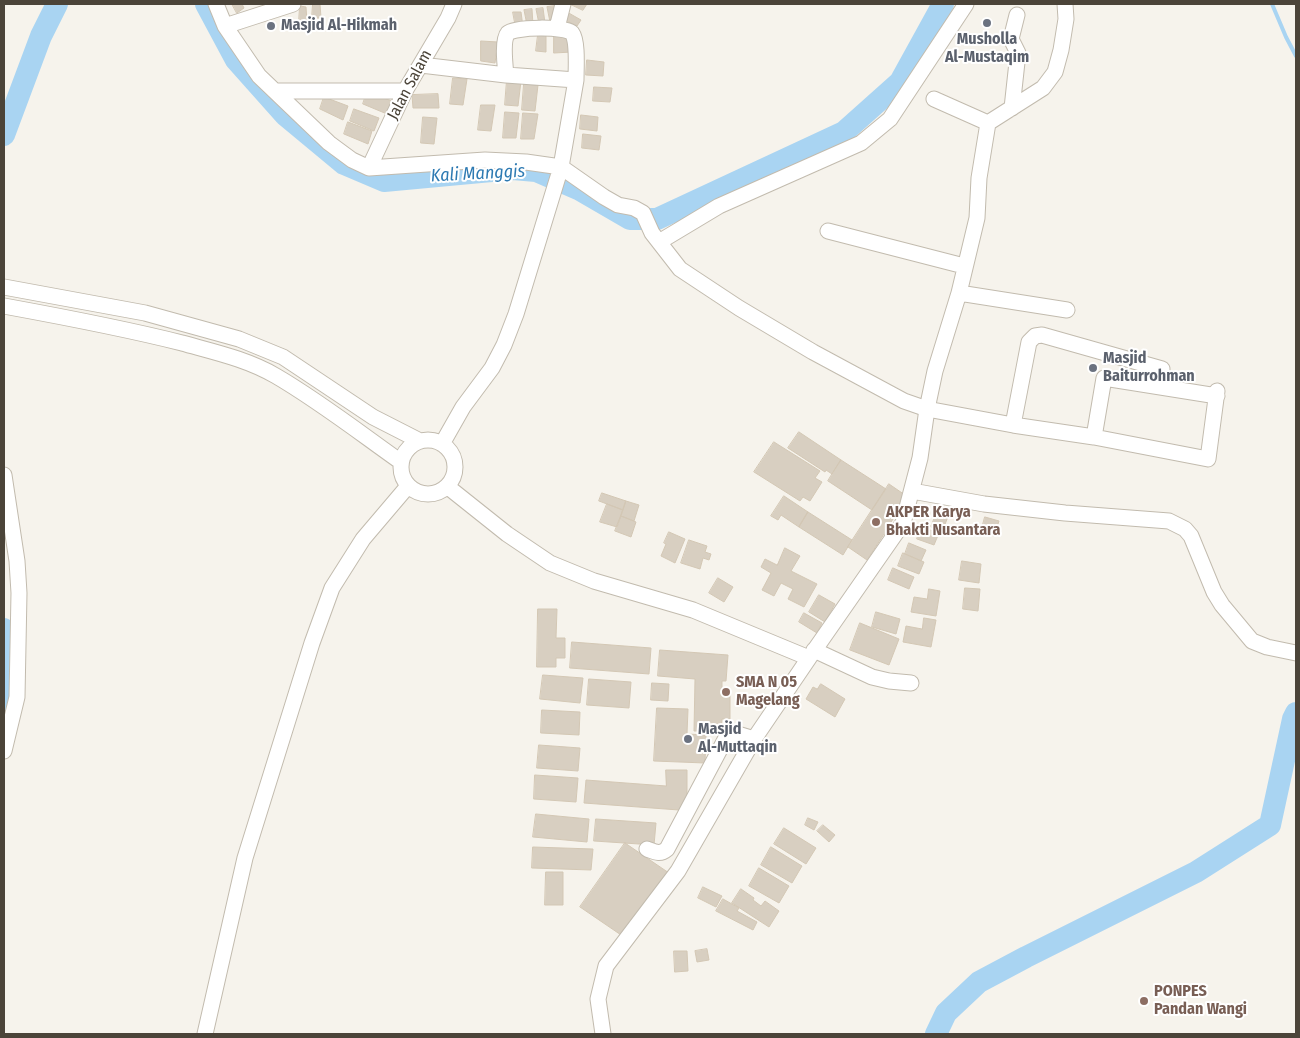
<!DOCTYPE html>
<html>
<head>
<meta charset="utf-8">
<style>
	body { margin:0 }
	#map { position:relative; width:1300px; height:1038px; overflow:hidden; background:#f6f3ec; font-family:"Fira Sans Condensed",sans-serif }
	canvas { display:block }
	.frame { position:absolute; inset:0; border:5px solid #4b4439; pointer-events:none }
</style>
</head>
<body>
<div id="map">
<canvas width="1300" height="1038"></canvas>
<div class="frame"></div>
</div>
<script>
const c = document.querySelector('canvas').getContext('2d');
c.lineJoin = 'round';
function strokePath(path, color, width, dash) { c.strokeStyle = color; c.lineWidth = width; c.lineCap = dash ? 'butt' : 'round'; c.setLineDash(dash || []); c.stroke(path); }
function fill(path, color) { c.fillStyle = color; c.fill(path, 'evenodd'); }
function write(font, color, halo, rows, align = 'center') {
  c.font = font + ' "Fira Sans Condensed",sans-serif'; c.lineWidth = 4; c.setLineDash([]); c.textBaseline = 'middle'; c.strokeStyle = halo; c.fillStyle = color; for (const [text, x, y, turn = 0] of rows) {
    c.save(); c.translate(x, y); c.rotate((+turn || 0) * Math.PI / 180); c.textAlign = isNaN(turn) ? turn : align; if (halo) c.strokeText(text, 0, 0); c.fillText(text, 0, 0); c.restore();
  }
}
const stream = new Path2D(`
	M 1272,4 L 1286,37 L 1296,56`);
const river = new Path2D(`
	M 206,4 L 236,60 L 285,115 L 344,164 L 384,181 L 513,169 L 536,171 L 580,190 L 630,219 L 657,219 L 844,132 L 900,82 L 943,4
	M 4,135 L 41,36 L 57,4
	M 4,629 C 13,652 11,700 4,724
	M 936,1034 L 946,1013 L 979,982 L 1026,957 L 1196,872 L 1270,825 L 1293,719 L 1296,713`);
const building = new Path2D(`
	M 232,4 L 242,4 L 244,8 L 237,13 Z
	M 313,4 L 320,4 L 321,18 L 312,18 Z
	M 570,4 L 587,4 L 583,10 Z
	M 300,6 L 306,7 L 307,22 L 299,22 Z
	M 555,6 L 556,22 L 550,22 L 547,7 Z
	M 543,8 L 545,23 L 539,24 L 536,9 Z
	M 532,9 L 533,25 L 527,25 L 524,10 Z
	M 513,12 L 521,12 L 523,27 L 516,28 Z
	M 567,12 L 581,20 L 577,26 L 563,19 Z
	M 554,34 L 570,40 L 572,52 L 554,53 Z
	M 538,35 L 546,35 L 546,52 L 536,51 Z
	M 481,41 L 498,42 L 495,63 L 481,61 Z
	M 587,60 L 604,62 L 603,76 L 586,75 Z
	M 453,78 L 467,79 L 463,105 L 450,104 Z
	M 507,80 L 521,81 L 518,106 L 505,105 Z
	M 524,84 L 538,85 L 535,111 L 522,110 Z
	M 594,87 L 612,88 L 610,102 L 593,101 Z
	M 367,92 L 392,101 L 387,114 L 363,104 Z
	M 438,94 L 439,108 L 413,108 L 412,95 Z
	M 324,97 L 348,106 L 343,120 L 320,109 Z
	M 481,105 L 495,105 L 491,131 L 478,130 Z
	M 354,109 L 379,118 L 374,131 L 350,121 Z
	M 505,112 L 519,113 L 516,138 L 503,138 Z
	M 523,113 L 538,114 L 534,139 L 521,139 Z
	M 581,115 L 598,117 L 597,131 L 580,129 Z
	M 423,117 L 437,118 L 434,144 L 421,143 Z
	M 348,122 L 372,131 L 368,144 L 344,134 Z
	M 583,134 L 601,136 L 599,150 L 582,148 Z
	M 799,432 L 841,460 L 832,474 L 826,470 L 825,472 L 788,448 Z
	M 774,442 L 820,471 L 815,478 L 822,482 L 810,501 L 803,497 L 800,501 L 754,472 Z
	M 841,460 L 886,489 L 872,510 L 828,481 Z
	M 889,484 L 908,497 L 889,525 L 895,529 L 889,538 L 884,534 L 867,560 L 848,547 Z
	M 602,493 L 626,501 L 623,510 L 599,501 Z
	M 784,496 L 808,512 L 799,527 L 781,515 L 778,520 L 771,516 Z
	M 626,501 L 639,505 L 634,521 L 621,516 Z
	M 607,504 L 623,510 L 617,527 L 600,522 Z
	M 940,505 L 951,509 L 942,532 L 931,527 Z
	M 808,512 L 852,540 L 843,555 L 799,527 Z
	M 621,516 L 636,522 L 631,537 L 615,531 Z
	M 985,517 L 999,521 L 994,536 L 981,532 Z
	M 921,527 L 939,533 L 934,545 L 917,539 Z
	M 669,532 L 685,539 L 675,563 L 661,556 L 666,544 L 664,543 Z
	M 689,540 L 707,546 L 705,552 L 711,554 L 709,560 L 703,558 L 700,569 L 681,563 Z
	M 909,543 L 926,550 L 921,561 L 905,554 Z
	M 785,548 L 800,556 L 791,571 L 817,584 L 804,607 L 788,599 L 793,589 L 781,583 L 774,596 L 762,590 L 771,573 L 761,567 L 765,559 L 777,565 Z
	M 903,553 L 924,562 L 919,574 L 898,566 Z
	M 962,561 L 981,564 L 979,583 L 959,580 Z
	M 893,568 L 914,577 L 909,589 L 888,580 Z
	M 718,578 L 733,587 L 724,602 L 709,593 Z
	M 965,588 L 980,589 L 978,611 L 963,609 Z
	M 929,589 L 940,591 L 936,616 L 911,612 L 914,597 L 927,599 Z
	M 819,595 L 835,604 L 825,622 L 809,612 Z
	M 538,609 L 557,609 L 556,638 L 565,638 L 565,658 L 556,658 L 556,667 L 537,667 Z
	M 876,612 L 900,619 L 896,634 L 872,627 Z
	M 804,613 L 822,623 L 817,633 L 799,622 Z
	M 924,618 L 936,620 L 931,647 L 903,642 L 906,626 L 922,629 Z
	M 860,623 L 899,639 L 889,665 L 850,650 Z
	M 572,642 L 651,648 L 649,674 L 570,668 Z
	M 660,650 L 728,655 L 726,681 L 722,681 L 722,694 L 730,694 L 730,719 L 722,719 L 721,731 L 694,731 L 695,679 L 658,676 Z
	M 543,675 L 583,678 L 580,703 L 540,699 Z
	M 589,679 L 631,682 L 629,708 L 587,705 Z
	M 652,683 L 669,684 L 668,701 L 651,700 Z
	M 821,684 L 845,699 L 835,717 L 806,699 L 813,687 L 817,689 Z
	M 657,708 L 688,709 L 687,734 L 706,735 L 705,763 L 654,761 Z
	M 542,710 L 580,712 L 579,735 L 541,733 Z
	M 539,745 L 580,748 L 578,771 L 537,768 Z
	M 666,770 L 687,770 L 687,801 L 679,810 L 584,803 L 586,780 L 666,786 Z
	M 535,775 L 578,778 L 576,802 L 534,799 Z
	M 536,814 L 589,819 L 587,842 L 533,837 Z
	M 808,818 L 818,822 L 814,830 L 805,825 Z
	M 596,819 L 656,823 L 654,845 L 594,841 Z
	M 823,825 L 835,835 L 829,842 L 817,831 Z
	M 784,828 L 816,848 L 806,864 L 774,844 Z
	M 625,843 L 669,873 L 624,937 L 580,907 Z
	M 533,847 L 593,849 L 591,870 L 532,868 Z
	M 771,847 L 802,866 L 792,883 L 761,865 Z
	M 759,868 L 789,886 L 779,903 L 749,886 Z
	M 546,872 L 563,872 L 563,905 L 545,905 Z
	M 703,887 L 722,896 L 716,907 L 698,898 Z
	M 741,889 L 754,898 L 753,900 L 761,906 L 765,901 L 779,911 L 769,927 L 732,903 Z
	M 723,899 L 739,908 L 737,911 L 757,922 L 753,930 L 716,911 Z
	M 707,949 L 709,960 L 697,962 L 695,951 Z
	M 674,951 L 687,951 L 688,971 L 675,972 Z`);
const minor = new Path2D(`
	M 216,4 L 225,26 L 259,76 L 329,143 L 352,160 L 369,168 L 485,160 L 526,162 L 561,167 L 604,197 L 618,205 L 634,208 L 643,213 L 652,233 L 680,269 L 739,308 L 813,352 L 904,401 L 927,409 L 1013,425 L 1094,437 L 1208,459 L 1217,391
	M 225,26 L 293,4
	M 557,28 L 563,4
	M 421,65 L 506,75 L 576,80 L 561,167 L 516,314 L 504,345 L 492,368 L 463,407 L 442,444
	M 506,75 C 505,65 502,40 508,33 C 514,27 566,26 572,33 C 578,41 576,69 576,80
	M 275,91 L 405,91
	M 934,99 L 988,123
	M 1012,108 L 1018,53 L 1011,39 L 1017,15
	M 369,168 L 405,91 L 448,18 L 454,4
	M 828,231 L 964,266
	M 659,242 L 719,206 L 861,143 L 890,119 L 966,4
	M 4,287 L 145,313 L 239,339 L 283,357 L 373,417 L 420,441
	M 959,293 L 1067,310
	M 4,306 C 64,317 123,328 182,343 C 214,352 247,359 276,376 C 319,401 360,433 401,462
	M 1013,425 L 1029,342 L 1035,336 L 1042,335 L 1162,369
	M 1094,437 L 1104,378 L 1217,396
	M401 467a27 27 0 1 1 54 0a27 27 0 1 1-54 0Z
	M 4,475 L 17,561 L 19,593 L 17,697 L 4,751
	M 448,487 L 507,534 L 550,563 L 594,581 L 693,610 L 809,658 L 754,739 L 678,871 L 606,966 L 598,999 L 603,1034
	M 912,491 L 984,504 L 1065,513 L 1169,521 L 1185,529 L 1191,536 L 1214,592 L 1222,605 L 1252,641 L 1267,647 L 1296,653
	M 814,650 L 872,677 L 889,681 L 911,683
	M 809,658 L 903,523 L 920,458 L 927,409 L 935,371 L 959,293 L 977,218 L 979,178 L 988,123 L 1043,88 L 1055,72 L 1061,50 L 1066,19 L 1065,4
	M 647,849 C 655,852 660,855 667,849 L 727,736 L 734,733 L 754,739
	M 205,1034 L 245,858 L 312,643 L 332,588 L 363,539 L 408,486`);
const markers = [
	[987,23,5,"#6b7280"],
	[271,26,5,"#6b7280"],
	[1093,368,5,"#6b7280"],
	[876,522,5,"#8d6e63"],
	[726,692,5,"#8d6e63"],
	[688,739,5,"#6b7280"],
	[1144,1001,5,"#8d6e63"]
];
const worshipNames = [
	["Masjid Al-Hikmah",281,26],
	["Musholla",987,40,"center"],
	["Al-Mustaqim",987,58,"center"],
	["Masjid",1103,359],
	["Baiturrohman",1103,377],
	["Masjid",698,730],
	["Al-Muttaqin",698,748]
];
const streetNames = [
	["Jalan Salam",410,85,-62]
];
const educationNames = [
	["AKPER Karya",886,513],
	["Bhakti Nusantara",886,531],
	["SMA N 05",736,683],
	["Magelang",736,701],
	["PONPES",1154,992],
	["Pandan Wangi",1154,1010]
];
const waterNames = [
	["Kali Manggis",478,174,-3]
];
strokePath(stream, '#a9d4f2', 4);
strokePath(river, '#a9d4f2', 22);
fill(building, '#d8cfc1');
strokePath(building, '#d3c7b4', 1);
strokePath(minor, '#c2bbae', 17);
strokePath(minor, '#fff', 15);
for (const [x, y, r, color] of markers) { const dot = new Path2D(); dot.arc(x, y, r, 0, 2 * Math.PI); c.fillStyle = color; c.fill(dot); strokePath(dot, '#fff', 2); }
write('bold 16px', '#5b616d', '#fff', worshipNames, 'left');
write('16px', '#4b4439', '#fff', streetNames);
write('bold 16px', '#785e54', '#fff', educationNames, 'left');
write('italic 18px', '#2e7ab2', '#fff', waterNames);
</script>
</body>
</html>
